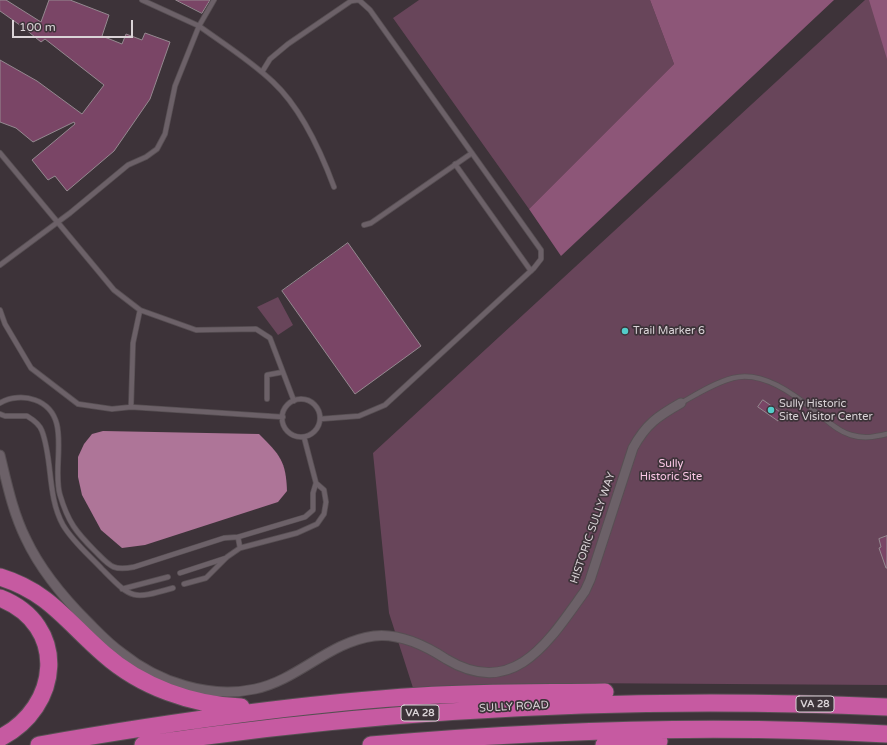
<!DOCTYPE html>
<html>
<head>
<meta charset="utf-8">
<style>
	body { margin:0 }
	#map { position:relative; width:887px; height:745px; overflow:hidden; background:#3d3339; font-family:"Varela Round",sans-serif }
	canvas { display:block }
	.scale { position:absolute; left:12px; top:20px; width:121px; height:18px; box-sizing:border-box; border:2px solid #dad3d7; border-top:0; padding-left:5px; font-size:12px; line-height:14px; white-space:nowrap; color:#dad3d7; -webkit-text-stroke:3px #3d3339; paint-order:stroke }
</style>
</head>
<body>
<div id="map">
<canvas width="887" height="745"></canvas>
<div class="scale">100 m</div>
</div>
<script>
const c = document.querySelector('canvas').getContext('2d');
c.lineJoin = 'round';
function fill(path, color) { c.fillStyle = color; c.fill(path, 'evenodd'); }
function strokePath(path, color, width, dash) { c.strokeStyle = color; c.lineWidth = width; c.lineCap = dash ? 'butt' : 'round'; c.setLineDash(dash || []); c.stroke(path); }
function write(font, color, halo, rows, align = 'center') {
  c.font = font + ' "Varela Round",sans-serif'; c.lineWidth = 3.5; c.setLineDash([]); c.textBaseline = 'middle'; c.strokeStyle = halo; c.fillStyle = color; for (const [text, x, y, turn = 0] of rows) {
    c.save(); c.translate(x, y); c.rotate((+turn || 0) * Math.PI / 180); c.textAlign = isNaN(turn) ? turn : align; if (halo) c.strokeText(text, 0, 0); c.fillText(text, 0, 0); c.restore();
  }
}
const green = new Path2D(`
	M 419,0 L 650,0 L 674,64 L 529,209 L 393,18 Z
	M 865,0 L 887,0 L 887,685 L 566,683 L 414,691 L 389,613 L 373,453 Z
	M 278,297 L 293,325 L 278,335 L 257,307 Z`);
const forest = new Path2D(`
	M 650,0 L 834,0 L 561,256 L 529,209 L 674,64 Z
	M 869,0 L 887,0 L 887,59 Z`);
const water = new Path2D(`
	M 103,431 L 259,434 C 280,455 286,461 287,491 L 278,502 L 145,545 L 122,548 L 101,530 L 82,495 L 78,477 L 78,457 L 84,444 L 92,434 Z`);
const building = new Path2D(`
	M 0,0 L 6,0 L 41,22 L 49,0 L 70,0 L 109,15 L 102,36 L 122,44 L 126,34 L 142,40 L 145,33 L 170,42 L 150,99 L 114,151 L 67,191 L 55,176 L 48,180 L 32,160 L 75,124 L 74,122 L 33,142 L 16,128 L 0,122 L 0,60 L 37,81 L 82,114 L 104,85 L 45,39 L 41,42 L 24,28 L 0,11 Z
	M 176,0 L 210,0 L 202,13 Z
	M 348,243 L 421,346 L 355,394 L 282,291 Z
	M 763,400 L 783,414 L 778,421 L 758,407 Z
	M 887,536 L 887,568 L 886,568 L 879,548 L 881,547 L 879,539 Z`);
const lane = new Path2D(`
	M 214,0 L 199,26 C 224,44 251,61 273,82 C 301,108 321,152 334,187
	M 262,72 L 270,59 L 288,44 L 351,1 L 358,0
	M 0,153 L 114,290 L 140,310 L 133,343 L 131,407
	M 455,164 L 531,271
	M 364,225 L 371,223 L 472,153
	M 0,265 L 70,213 L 128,165 L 146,157 L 157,149 L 165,134 L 175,86 L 199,26 L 142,0
	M 0,310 L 5,324 L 31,368 L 78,404 L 112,409 L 131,407 L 283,417
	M 140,310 L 196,330 L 256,329 L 270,338 L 294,401
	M 267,399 L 267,375 L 283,372
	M282 418a19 19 0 1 1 38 0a19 19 0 1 1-38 0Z
	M 0,403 C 10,397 24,396 35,400 C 74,414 51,465 60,495 C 68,522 76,532 95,551 C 110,566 112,571 134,567 L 224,538 L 238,537 L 305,517 L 313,510 L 313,493 L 316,483
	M 681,403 C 697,394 714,383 733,378 C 762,370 794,394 816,412 C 827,420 837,431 851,435 C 864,439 874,437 887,434
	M 0,414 L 5,416 L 27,416 C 32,419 40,425 42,431 C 53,461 47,496 63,525 C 73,542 89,555 102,569 C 132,599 131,600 173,588
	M 320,419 L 359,416 L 385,405 L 534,268 L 541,259 L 541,250 L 370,10 L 359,0
	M 238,537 L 240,548
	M 180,573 L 226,558
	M 184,584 L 206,578 L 227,557 L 240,548 L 297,533 L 317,524 L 324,514 L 326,502 L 324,490 L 316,483 L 304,437
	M 122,589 L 168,577`);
const street = new Path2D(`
	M 0,455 C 7,484 13,513 26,539 C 41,571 63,597 88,622 C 99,633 109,644 122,653 C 158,682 209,699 255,689 C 298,680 329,642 374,636 C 399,633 426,646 446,659 C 514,700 549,641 585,591 L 590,580 L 633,448 C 646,424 658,416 681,403`);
const highway = new Path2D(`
	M 0,577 C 49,592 67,622 104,654 C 141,687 193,705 241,707
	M 0,598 C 69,625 61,707 0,738
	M 39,745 C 165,723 293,704 421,696 C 482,692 544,693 605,692
	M 143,745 C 390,708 638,696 887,707
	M 371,745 C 542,730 715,724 887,734
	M 604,745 L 659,741`);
const markers = [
	[625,331,4,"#53cdca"],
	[771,410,4,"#53cdca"]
];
const shields = [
	[815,704,38],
	[420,713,38]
];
const shieldNames = [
	["VA 28",815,704],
	["VA 28",420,713]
];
const poiNames = [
	["Trail Marker 6",633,331],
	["Sully Historic",779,404],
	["Site Visitor Center",779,417]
];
const parkNames = [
	["Sully",671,464],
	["Historic Site",671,477]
];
const streetNames = [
	["HISTORIC SULLY WAY",593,528,-71],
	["SULLY ROAD",514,707,-3]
];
fill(green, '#68455a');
fill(forest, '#8d5678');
fill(water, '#ae7598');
fill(building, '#7a4566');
strokePath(building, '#958990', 1);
strokePath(lane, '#574f53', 6);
strokePath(street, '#574f53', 11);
strokePath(highway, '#574f53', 19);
strokePath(lane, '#6c6168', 4.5);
strokePath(street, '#6c6168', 9);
strokePath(highway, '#c65aa1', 17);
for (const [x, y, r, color] of markers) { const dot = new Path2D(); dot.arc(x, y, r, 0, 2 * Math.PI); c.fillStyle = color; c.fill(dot); strokePath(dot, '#3d3339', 1.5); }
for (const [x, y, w] of shields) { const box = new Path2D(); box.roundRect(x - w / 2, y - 8, w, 16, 3); c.fillStyle = '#3d3339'; c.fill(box); strokePath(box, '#dad3d7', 1); }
write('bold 10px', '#dad3d7', null, shieldNames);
write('11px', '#dad3d7', '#3d3339', poiNames, 'left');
write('11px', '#fbc8e6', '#3d3339', parkNames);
write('11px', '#dad3d7', '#3d3339', streetNames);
</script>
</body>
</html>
